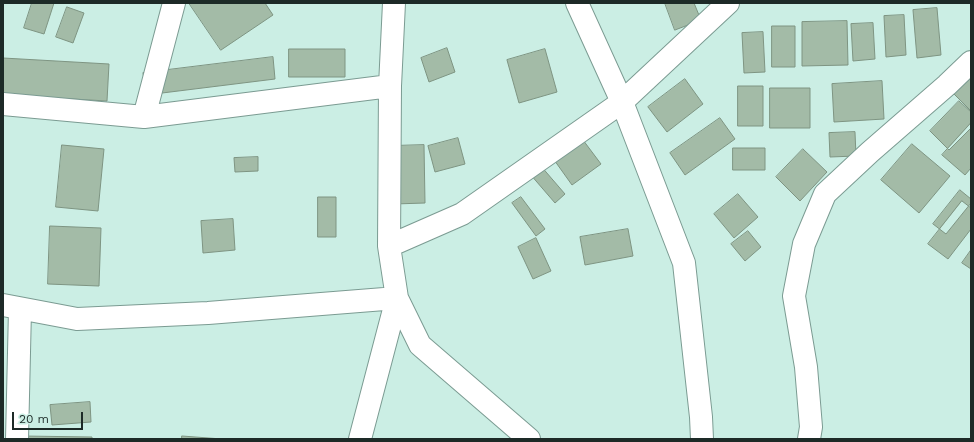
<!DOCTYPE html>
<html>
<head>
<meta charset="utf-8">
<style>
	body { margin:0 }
	#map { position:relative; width:974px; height:442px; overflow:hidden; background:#cbeee4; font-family:"Work Sans",sans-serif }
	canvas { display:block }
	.frame { position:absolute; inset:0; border:4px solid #1d2a27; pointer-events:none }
	.scale { position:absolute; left:12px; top:412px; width:71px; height:18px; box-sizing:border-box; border:2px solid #1d2a27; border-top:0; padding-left:5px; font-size:12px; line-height:14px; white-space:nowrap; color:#1d2a27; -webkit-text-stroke:3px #cbeee4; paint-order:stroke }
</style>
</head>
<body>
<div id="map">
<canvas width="974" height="442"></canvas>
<div class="frame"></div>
<div class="scale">20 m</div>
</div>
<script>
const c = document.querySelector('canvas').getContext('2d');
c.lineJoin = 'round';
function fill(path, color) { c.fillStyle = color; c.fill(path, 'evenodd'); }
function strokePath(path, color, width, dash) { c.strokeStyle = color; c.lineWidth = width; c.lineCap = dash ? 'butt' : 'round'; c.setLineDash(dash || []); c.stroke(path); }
const building = new Path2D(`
	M 32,3 L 54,3 L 44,34 L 24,28 Z
	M 189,3 L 265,3 L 273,15 L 221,50 Z
	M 665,3 L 694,3 L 701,20 L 675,30 Z
	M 67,7 L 84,13 L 73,43 L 56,37 Z
	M 937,8 L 941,55 L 917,58 L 913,10 Z
	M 904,15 L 906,55 L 886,57 L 884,16 Z
	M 847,21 L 848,65 L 802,66 L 802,22 Z
	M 873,23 L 875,59 L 853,61 L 851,24 Z
	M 772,26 L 795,26 L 795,67 L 772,67 Z
	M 763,32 L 765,72 L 744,73 L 742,33 Z
	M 447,48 L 455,72 L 429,82 L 421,58 Z
	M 289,49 L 345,49 L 345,77 L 289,77 Z
	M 545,49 L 557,92 L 519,103 L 507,60 Z
	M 273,57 L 275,79 L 146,95 L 143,73 Z
	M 3,58 L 109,64 L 107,101 L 3,95 Z
	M 971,66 L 971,111 L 949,89 Z
	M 685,79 L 703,104 L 667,132 L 648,107 Z
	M 882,81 L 884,119 L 834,122 L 832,84 Z
	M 738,86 L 763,86 L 763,126 L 738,126 Z
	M 770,88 L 810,88 L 810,128 L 770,128 Z
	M 959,101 L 971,112 L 971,128 L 949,150 L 930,131 Z
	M 720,118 L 735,139 L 685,175 L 670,153 Z
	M 971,123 L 971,168 L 965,175 L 942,155 Z
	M 855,132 L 856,156 L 830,157 L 829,133 Z
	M 580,136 L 601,164 L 572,185 L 552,157 Z
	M 458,138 L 465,164 L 435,172 L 428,146 Z
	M 912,144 L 950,176 L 919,213 L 881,180 Z
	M 62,145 L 104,149 L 98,211 L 56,207 Z
	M 424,145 L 425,203 L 394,204 L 392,146 Z
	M 733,148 L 765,148 L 765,170 L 733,170 Z
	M 803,149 L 827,172 L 800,201 L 776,177 Z
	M 258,157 L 258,171 L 235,172 L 234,158 Z
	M 540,165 L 565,194 L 555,203 L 530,174 Z
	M 960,190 L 971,199 L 971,203 L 946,234 L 933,224 Z
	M 738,194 L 758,217 L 734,238 L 714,214 Z
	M 318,197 L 336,197 L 336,237 L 318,237 Z
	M 521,197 L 545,229 L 536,236 L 512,203 Z
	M 962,201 L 971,208 L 971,229 L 948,259 L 928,244 Z
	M 233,219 L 235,250 L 203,253 L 201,221 Z
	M 50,226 L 101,228 L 99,286 L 48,284 Z
	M 628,229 L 633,256 L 585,265 L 580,237 Z
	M 748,231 L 761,247 L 745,261 L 731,244 Z
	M 536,238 L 551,271 L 533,279 L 518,247 Z
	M 971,250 L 971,269 L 962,263 Z
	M 90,402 L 91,422 L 52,425 L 50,405 Z
	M 22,436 L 92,437 L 92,439 L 22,439 Z
	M 182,436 L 222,439 L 182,439 Z`);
const minor = new Path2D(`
	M 394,3 L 390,86 L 389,246 L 397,298 L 420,345 L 529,439
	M 577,3 L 622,102 L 684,263 L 701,417 L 702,439
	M 3,104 L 144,117 L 390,86
	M 144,117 L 174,3
	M 389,246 L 462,214 L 622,102 L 728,3
	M 3,305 L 77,319 L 208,313 L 397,298
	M 17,439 L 20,309
	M 360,439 L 397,298
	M 809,439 L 811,427 L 806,367 L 794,296 L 804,244 L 825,194 L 870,152 L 947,85 L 971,62`);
fill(building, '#a3bba7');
strokePath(building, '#7e9482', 1);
strokePath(minor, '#7b9b92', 24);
strokePath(minor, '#fff', 22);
</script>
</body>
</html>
